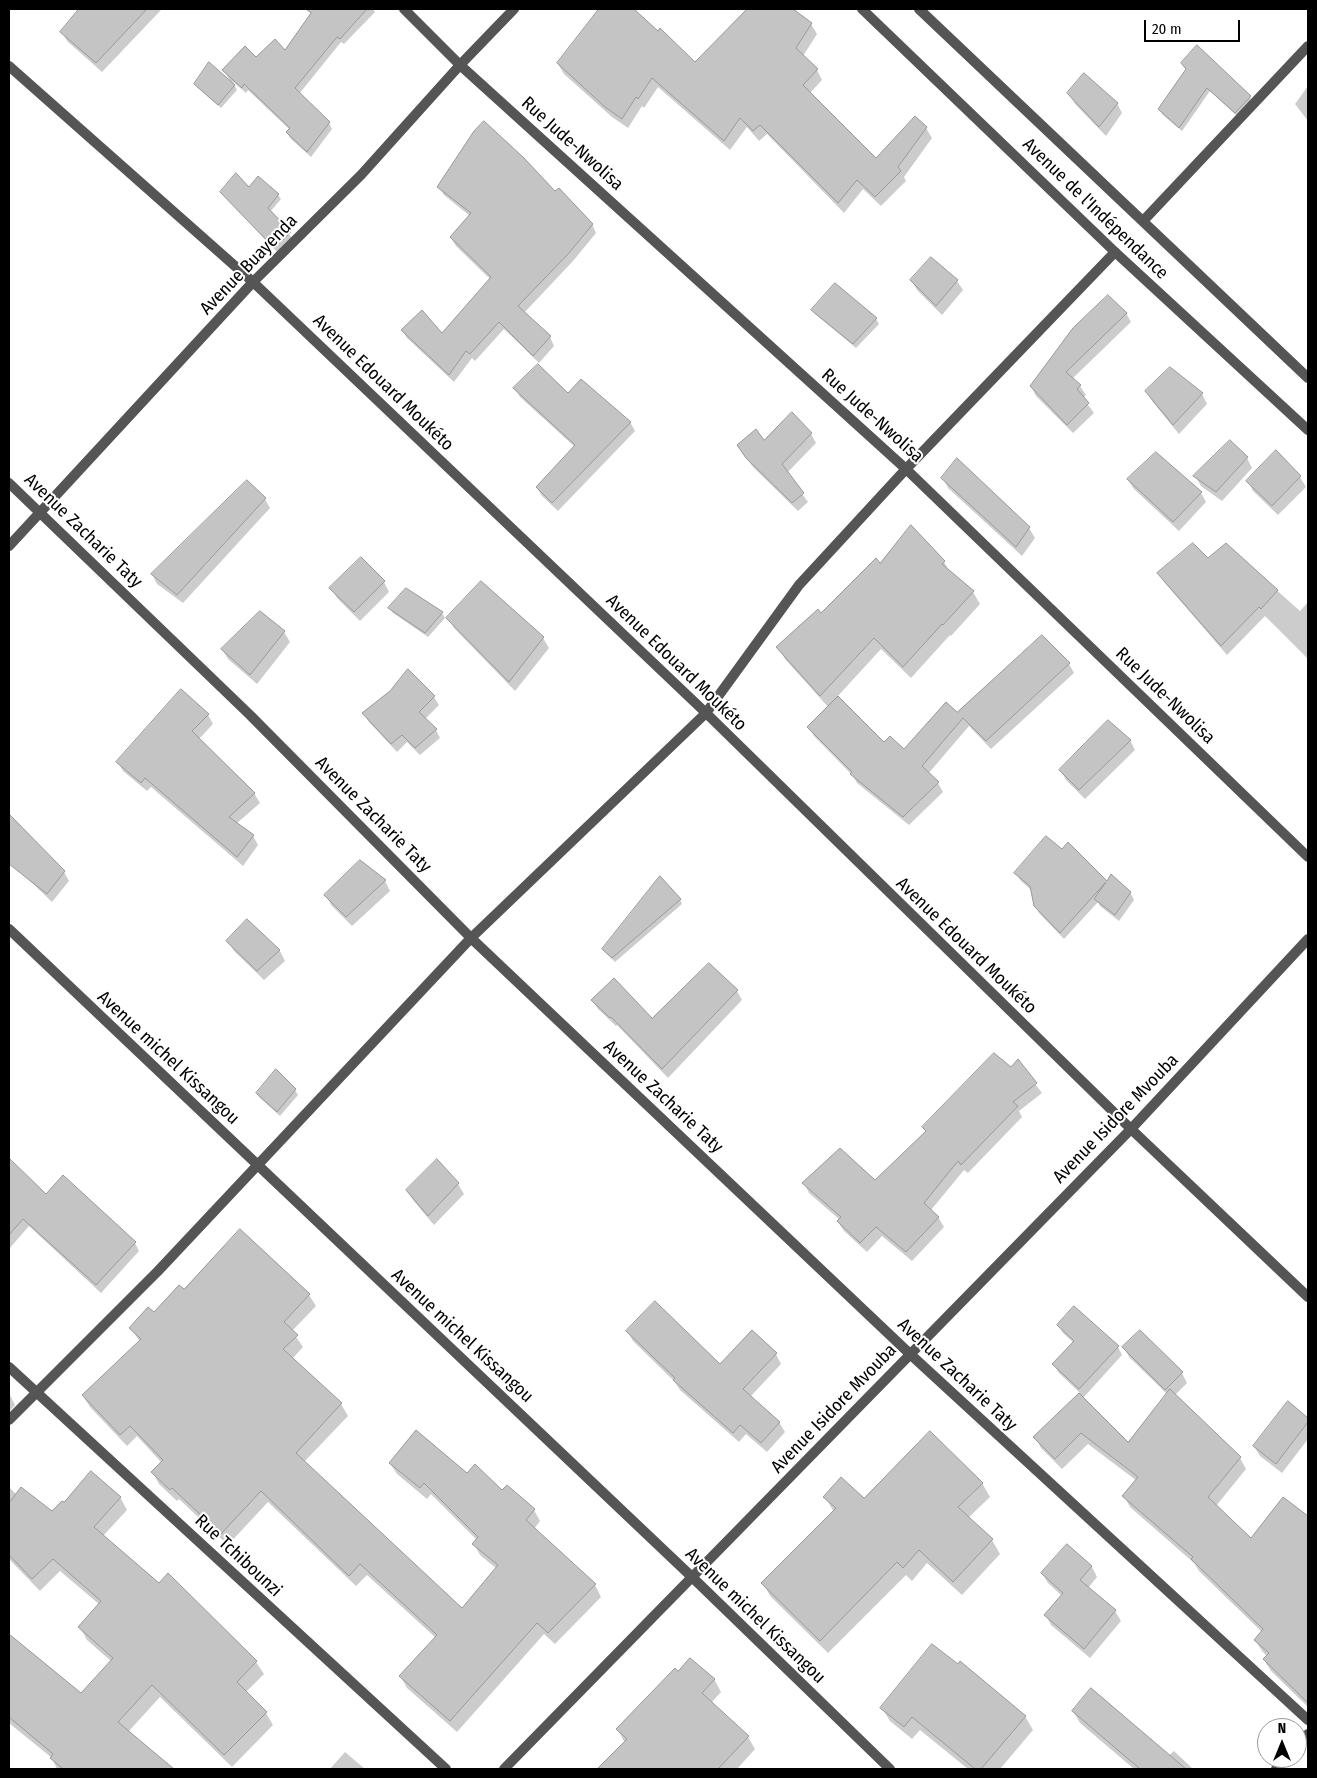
<!DOCTYPE html>
<html>
<head>
<meta charset="utf-8">
<style>
	body { margin:0 }
	#map { position:relative; width:1317px; height:1778px; overflow:hidden; background:#fff; font-family:"Fira Sans Condensed",sans-serif }
	canvas { display:block }
	.frame { position:absolute; inset:0; border:10px solid #000; pointer-events:none }
	.north { position:absolute; left:1257px; top:1718px; width:50px; height:50px; box-sizing:border-box; background:#fff; border:1px solid #999; border-radius:50%; rotate:0deg; font-size:14px; font-weight:700; line-height:20px; text-align:center; color:#000 }
	.north::after { content:''; display:block; margin:auto; width:18px; height:22px; background:#000; clip-path:polygon(50% 0,100% 100%,50% 72%,0 100%) }
	.scale { position:absolute; left:1144px; top:20px; width:96px; height:22px; box-sizing:border-box; border:2px solid #000; border-top:0; padding-left:6px; font-size:15px; line-height:18px; white-space:nowrap; color:#000; -webkit-text-stroke:4px #fff; paint-order:stroke }
</style>
</head>
<body>
<div id="map">
<canvas width="1317" height="1778"></canvas>
<div class="frame"></div>
<div class="north">N</div>
<div class="scale">20 m</div>
</div>
<script>
const c = document.querySelector('canvas').getContext('2d');
c.lineJoin = 'round';
function fill(path, color) { c.fillStyle = color; c.fill(path, 'evenodd'); }
function strokePath(path, color, width, dash) { c.strokeStyle = color; c.lineWidth = width; c.lineCap = dash ? 'butt' : 'round'; c.setLineDash(dash || []); c.stroke(path); }
function write(font, color, halo, rows, align = 'center') {
  c.font = font + ' "Fira Sans Condensed",sans-serif'; c.lineWidth = 4; c.setLineDash([]); c.textBaseline = 'middle'; c.strokeStyle = halo; c.fillStyle = color; for (const [text, x, y, turn = 0] of rows) {
    c.save(); c.translate(x, y); c.rotate((+turn || 0) * Math.PI / 180); c.textAlign = isNaN(turn) ? turn : align; if (halo) c.strokeText(text, 0, 0); c.fillText(text, 0, 0); c.restore();
  }
}
const shadow = new Path2D(`
	M 81,9 L 162,9 L 102,72 L 67,41 L 62,32 Z
	M 326,9 L 373,9 L 375,12 L 344,44 L 341,42 L 299,94 L 329,123 L 332,129 L 311,157 L 291,139 L 287,133 L 290,130 L 248,90 L 246,93 L 232,81 L 237,90 L 221,108 L 198,88 L 195,84 L 231,82 L 224,71 L 255,58 L 285,51 Z
	M 601,9 L 632,9 L 695,64 L 752,17 L 758,9 L 794,9 L 797,13 L 811,24 L 817,34 L 803,56 L 817,70 L 822,80 L 810,93 L 876,160 L 926,128 L 932,138 L 904,177 L 906,181 L 881,206 L 863,189 L 844,213 L 767,134 L 759,141 L 747,127 L 730,150 L 658,87 L 644,108 L 642,106 L 628,128 L 612,117 L 564,74 L 558,64 Z
	M 1197,47 L 1250,97 L 1253,102 L 1238,117 L 1210,91 L 1182,131 L 1162,114 L 1160,109 L 1187,70 L 1182,64 Z
	M 1308,86 L 1308,121 L 1295,104 Z
	M 1069,94 L 1117,103 L 1122,113 L 1106,136 L 1075,104 Z
	M 439,187 L 555,193 L 592,224 L 596,233 L 573,261 L 524,313 L 550,337 L 554,346 L 539,363 L 504,329 L 475,361 L 472,358 L 454,382 L 407,338 L 402,330 L 442,335 L 490,279 L 456,246 L 451,238 L 470,216 L 444,195 Z
	M 249,189 L 278,195 L 281,199 L 270,212 L 292,238 L 277,252 L 221,192 Z
	M 911,280 L 957,281 L 963,290 L 942,315 L 917,290 Z
	M 835,285 L 876,319 L 879,324 L 856,348 L 815,314 L 813,310 Z
	M 1126,313 L 1131,322 L 1072,379 L 1080,386 L 1086,395 L 1083,398 L 1094,413 L 1073,433 L 1036,396 L 1031,386 Z
	M 515,388 L 568,395 L 630,422 L 635,431 L 558,511 L 542,496 L 537,488 L 575,447 L 520,397 Z
	M 1147,391 L 1202,394 L 1207,404 L 1179,434 L 1152,401 Z
	M 792,414 L 811,434 L 816,443 L 787,473 L 808,502 L 798,511 L 753,467 L 743,454 L 764,442 Z
	M 1247,458 L 1252,468 L 1222,501 L 1201,486 L 1195,476 Z
	M 1300,477 L 1306,487 L 1278,515 L 1253,491 L 1248,481 Z
	M 943,478 L 1029,528 L 1035,538 L 1022,556 L 948,488 Z
	M 1128,480 L 1201,493 L 1206,502 L 1179,531 L 1134,489 Z
	M 265,499 L 270,508 L 183,603 L 157,584 L 152,574 Z
	M 1226,545 L 1300,611 L 1308,602 L 1308,659 L 1265,616 L 1227,655 L 1164,582 L 1159,573 L 1208,560 Z
	M 944,562 L 950,572 L 973,592 L 980,604 L 951,636 L 950,635 L 911,678 L 881,649 L 837,697 L 884,743 L 905,751 L 957,713 L 1069,664 L 1074,673 L 991,749 L 969,726 L 928,774 L 938,783 L 943,792 L 909,825 L 857,783 L 853,776 L 814,736 L 809,727 L 829,708 L 785,659 L 778,647 L 821,614 L 880,565 Z
	M 384,582 L 389,592 L 360,621 L 337,598 L 331,588 Z
	M 390,609 L 442,613 L 445,618 L 428,637 L 393,613 Z
	M 448,618 L 543,638 L 549,648 L 515,691 L 454,628 Z
	M 284,632 L 290,642 L 257,684 L 228,659 L 222,649 Z
	M 408,671 L 434,697 L 439,705 L 425,719 L 436,730 L 440,738 L 420,755 L 407,742 L 397,752 L 368,721 L 364,713 L 391,692 Z
	M 208,715 L 213,724 L 199,739 L 254,793 L 260,803 L 236,824 L 253,836 L 258,845 L 243,866 L 151,787 L 147,791 L 123,771 L 118,762 Z
	M 1130,740 L 1135,750 L 1085,799 L 1066,780 L 1061,770 Z
	M 9,815 L 64,872 L 69,881 L 52,902 L 9,861 Z
	M 1046,838 L 1107,883 L 1130,892 L 1134,900 L 1119,921 L 1100,906 L 1098,902 L 1064,939 L 1039,913 L 1035,905 L 1032,891 L 1020,880 L 1016,873 Z
	M 385,881 L 390,891 L 352,926 L 331,905 L 326,895 Z
	M 680,899 L 682,904 L 615,962 L 607,954 L 604,949 Z
	M 247,921 L 280,951 L 285,961 L 264,980 L 234,951 L 228,941 Z
	M 737,991 L 742,1000 L 668,1078 L 617,1025 L 616,1026 L 598,1009 L 592,1000 L 652,1020 Z
	M 1018,1061 L 1042,1093 L 1019,1111 L 1022,1117 L 968,1173 L 964,1170 L 931,1210 L 938,1217 L 944,1227 L 912,1261 L 882,1236 L 867,1252 L 844,1231 L 838,1222 L 840,1220 L 809,1193 L 804,1183 L 875,1182 L 1011,1069 Z
	M 295,1090 L 298,1095 L 280,1116 L 260,1098 L 257,1094 Z
	M 9,1163 L 46,1196 L 135,1243 L 139,1251 L 101,1293 L 29,1226 L 9,1249 Z
	M 458,1184 L 464,1194 L 434,1225 L 413,1200 L 407,1191 Z
	M 184,1291 L 309,1295 L 316,1306 L 292,1331 L 303,1347 L 292,1359 L 341,1404 L 348,1416 L 304,1462 L 462,1610 L 497,1569 L 480,1555 L 474,1544 L 477,1540 L 431,1494 L 427,1499 L 397,1474 L 390,1463 L 468,1475 L 534,1510 L 540,1521 L 534,1529 L 595,1585 L 601,1597 L 555,1644 L 544,1634 L 457,1732 L 407,1688 L 401,1677 L 436,1638 L 367,1575 L 356,1586 L 268,1502 L 228,1545 L 179,1499 L 177,1501 L 159,1484 L 153,1473 L 162,1463 L 137,1436 L 127,1446 L 90,1407 L 83,1396 L 140,1342 L 131,1328 L 154,1314 Z
	M 1058,1325 L 1118,1347 L 1122,1355 L 1083,1398 L 1128,1444 L 1167,1394 L 1129,1357 L 1124,1347 L 1182,1373 L 1187,1383 L 1175,1395 L 1240,1458 L 1246,1469 L 1216,1506 L 1251,1540 L 1283,1498 L 1308,1517 L 1308,1707 L 1271,1671 L 1264,1660 L 1267,1656 L 1262,1651 L 1255,1640 L 1262,1632 L 1199,1571 L 1194,1563 L 1130,1507 L 1124,1496 L 1137,1481 L 1088,1444 L 1062,1469 L 1041,1448 L 1035,1437 L 1080,1393 L 1058,1372 L 1054,1364 L 1074,1343 L 1063,1333 Z
	M 627,1331 L 720,1366 L 776,1354 L 781,1364 L 750,1397 L 779,1422 L 785,1432 L 767,1452 L 746,1434 L 739,1442 L 680,1390 L 675,1382 L 633,1341 Z
	M 9,1393 L 15,1405 L 9,1412 Z
	M 1288,1403 L 1308,1419 L 1308,1439 L 1282,1473 L 1260,1456 L 1254,1446 Z
	M 982,1483 L 990,1497 L 968,1518 L 992,1540 L 1000,1554 L 962,1595 L 927,1563 L 912,1581 L 906,1575 L 828,1653 L 771,1597 L 763,1584 L 834,1512 L 825,1497 L 865,1500 Z
	M 9,1487 L 17,1495 L 52,1513 L 120,1497 L 127,1510 L 103,1536 L 159,1585 L 168,1575 L 256,1662 L 264,1674 L 246,1692 L 266,1713 L 273,1725 L 232,1767 L 160,1697 L 128,1732 L 172,1769 L 57,1769 L 52,1758 L 9,1723 L 9,1636 L 81,1695 L 112,1662 L 87,1640 L 80,1627 L 100,1605 L 60,1571 L 40,1591 L 9,1559 Z
	M 1067,1545 L 1092,1567 L 1097,1577 L 1088,1588 L 1115,1611 L 1121,1621 L 1090,1658 L 1051,1625 L 1046,1616 L 1062,1596 L 1048,1583 L 1042,1573 Z
	M 679,1673 L 714,1679 L 721,1692 L 711,1703 L 748,1737 L 755,1749 L 737,1769 L 598,1769 L 625,1743 L 618,1730 Z
	M 882,1708 L 1025,1716 L 1033,1730 L 1000,1769 L 968,1769 L 920,1730 L 912,1739 L 890,1721 Z
	M 1073,1711 L 1168,1756 L 1174,1751 L 1193,1769 L 1134,1769 L 1080,1723 Z
	M 345,1752 L 365,1769 L 330,1769 Z`);
const building = new Path2D(`
	M 79,9 L 147,9 L 96,63 L 60,32 Z
	M 306,9 L 367,9 L 340,39 L 337,37 L 295,88 L 330,122 L 307,152 L 286,132 L 290,128 L 244,84 L 242,88 L 222,70 L 245,46 L 256,57 L 275,39 L 285,50 L 311,13 Z
	M 599,9 L 634,9 L 658,31 L 660,28 L 695,62 L 747,9 L 793,9 L 812,23 L 796,48 L 818,69 L 803,85 L 876,158 L 915,116 L 927,127 L 898,167 L 901,171 L 875,197 L 857,180 L 838,203 L 760,125 L 753,131 L 740,118 L 724,141 L 652,78 L 638,99 L 636,97 L 622,119 L 605,107 L 557,63 Z
	M 1197,45 L 1251,96 L 1235,113 L 1207,88 L 1179,128 L 1158,109 L 1186,69 L 1181,63 Z
	M 209,62 L 235,85 L 218,105 L 194,84 Z
	M 1084,73 L 1118,103 L 1099,127 L 1067,93 Z
	M 484,121 L 524,158 L 555,191 L 559,188 L 593,224 L 569,253 L 518,306 L 551,336 L 533,356 L 499,322 L 470,354 L 466,351 L 449,375 L 401,330 L 422,310 L 442,333 L 491,277 L 450,237 L 471,213 L 437,187 L 474,131 Z
	M 236,173 L 249,187 L 258,176 L 279,194 L 268,208 L 291,232 L 274,248 L 220,192 Z
	M 931,257 L 958,280 L 936,306 L 910,280 Z
	M 835,283 L 877,318 L 853,344 L 811,310 Z
	M 1108,295 L 1127,313 L 1066,372 L 1081,385 L 1077,389 L 1089,403 L 1067,425 L 1030,386 L 1073,328 Z
	M 538,364 L 568,393 L 581,379 L 631,422 L 552,503 L 536,487 L 575,445 L 513,388 Z
	M 1170,367 L 1203,393 L 1173,425 L 1145,391 Z
	M 792,412 L 812,433 L 782,464 L 804,493 L 792,503 L 746,458 L 737,445 L 756,429 L 764,440 Z
	M 1230,440 L 1248,457 L 1216,492 L 1193,476 Z
	M 1276,450 L 1301,476 L 1272,506 L 1246,481 Z
	M 1156,452 L 1202,492 L 1173,522 L 1127,479 Z
	M 957,458 L 1030,527 L 1016,547 L 941,478 Z
	M 247,480 L 266,498 L 177,595 L 151,574 Z
	M 911,525 L 945,561 L 942,564 L 974,591 L 943,625 L 942,624 L 903,667 L 874,638 L 820,696 L 776,647 L 818,609 L 821,613 L 876,558 L 880,563 Z
	M 1193,543 L 1208,558 L 1226,543 L 1278,590 L 1261,609 L 1259,607 L 1221,646 L 1157,573 Z
	M 361,557 L 385,581 L 354,612 L 329,588 Z
	M 481,581 L 544,637 L 509,682 L 446,618 Z
	M 406,588 L 443,612 L 425,633 L 388,608 Z
	M 260,611 L 285,631 L 250,675 L 221,649 Z
	M 1042,635 L 1070,663 L 986,741 L 963,718 L 922,766 L 939,782 L 903,817 L 850,774 L 852,772 L 807,727 L 838,696 L 884,742 L 890,736 L 904,749 L 946,702 L 957,712 Z
	M 408,669 L 435,696 L 419,712 L 437,729 L 415,748 L 402,735 L 391,744 L 362,713 L 390,691 Z
	M 181,689 L 209,714 L 192,731 L 255,793 L 229,817 L 254,835 L 237,857 L 145,778 L 141,783 L 116,762 Z
	M 1108,720 L 1131,740 L 1079,790 L 1059,770 Z
	M 9,814 L 65,871 L 47,894 L 9,864 Z
	M 1046,836 L 1062,849 L 1068,842 L 1107,881 L 1111,874 L 1131,892 L 1115,915 L 1094,899 L 1106,882 L 1060,933 L 1034,906 L 1030,886 L 1014,873 Z
	M 360,860 L 386,880 L 346,917 L 324,895 Z
	M 660,876 L 681,899 L 612,958 L 602,949 Z
	M 247,919 L 280,950 L 257,971 L 226,941 Z
	M 709,963 L 738,990 L 662,1069 L 611,1017 L 610,1018 L 591,1000 L 614,978 L 652,1018 Z
	M 994,1053 L 1011,1067 L 1018,1059 L 1037,1083 L 1013,1102 L 1018,1106 L 961,1165 L 958,1161 L 924,1203 L 939,1217 L 906,1252 L 876,1227 L 860,1243 L 837,1221 L 841,1217 L 802,1183 L 840,1148 L 875,1180 L 926,1131 L 922,1127 Z
	M 276,1069 L 296,1089 L 277,1112 L 256,1093 Z
	M 9,1158 L 46,1194 L 63,1175 L 136,1242 L 96,1285 L 23,1219 L 9,1235 Z
	M 437,1159 L 459,1183 L 428,1216 L 406,1190 Z
	M 240,1229 L 310,1294 L 284,1322 L 298,1335 L 283,1349 L 342,1403 L 296,1453 L 462,1608 L 498,1565 L 472,1544 L 478,1537 L 424,1483 L 420,1488 L 389,1463 L 416,1430 L 467,1473 L 475,1464 L 502,1490 L 507,1485 L 535,1509 L 526,1520 L 596,1584 L 548,1633 L 537,1623 L 450,1721 L 399,1676 L 437,1635 L 360,1564 L 349,1576 L 261,1491 L 221,1534 L 172,1488 L 170,1490 L 151,1472 L 163,1460 L 130,1426 L 120,1435 L 82,1395 L 141,1339 L 129,1328 L 148,1307 L 154,1312 L 179,1285 L 184,1289 Z
	M 655,1301 L 720,1364 L 752,1330 L 777,1353 L 743,1389 L 780,1422 L 761,1443 L 740,1425 L 733,1433 L 673,1380 L 675,1378 L 626,1331 Z
	M 1074,1306 L 1119,1346 L 1079,1389 L 1052,1364 L 1074,1341 L 1057,1325 Z
	M 1140,1330 L 1183,1372 L 1165,1390 L 1122,1347 Z
	M 1170,1389 L 1241,1457 L 1208,1497 L 1251,1538 L 1283,1497 L 1308,1516 L 1308,1703 L 1263,1659 L 1269,1653 L 1254,1640 L 1263,1629 L 1191,1559 L 1193,1557 L 1122,1496 L 1138,1477 L 1081,1433 L 1055,1459 L 1033,1437 L 1079,1393 L 1128,1442 Z
	M 1288,1401 L 1308,1418 L 1308,1422 L 1276,1464 L 1253,1446 Z
	M 930,1431 L 983,1483 L 958,1507 L 993,1539 L 953,1582 L 919,1550 L 903,1568 L 897,1562 L 820,1641 L 761,1583 L 836,1508 L 823,1497 L 841,1477 L 864,1498 Z
	M 91,1471 L 121,1497 L 94,1527 L 159,1583 L 168,1573 L 257,1661 L 237,1682 L 267,1712 L 224,1755 L 152,1685 L 118,1722 L 174,1769 L 63,1769 L 50,1758 L 53,1754 L 9,1717 L 9,1634 L 81,1693 L 113,1658 L 78,1627 L 101,1601 L 53,1559 L 32,1579 L 9,1555 L 9,1503 L 21,1487 L 52,1511 L 62,1501 L 64,1502 Z
	M 1067,1544 L 1092,1566 L 1080,1580 L 1116,1610 L 1084,1649 L 1044,1615 L 1063,1593 L 1041,1573 Z
	M 932,1644 L 958,1664 L 960,1661 L 1026,1716 L 981,1769 L 975,1769 L 912,1717 L 904,1727 L 880,1708 Z
	M 690,1658 L 715,1679 L 702,1693 L 749,1736 L 718,1769 L 597,1769 L 627,1739 L 616,1729 L 675,1668 L 678,1671 Z
	M 1091,1688 L 1186,1769 L 1140,1769 L 1072,1711 Z`);
const minor = new Path2D(`
	M 404,9 L 460,65 L 906,469 L 1308,857
	M 9,66 L 253,282 L 706,713 L 1131,1129 L 1308,1297
	M 1144,220 L 1308,46
	M 9,483 L 250,715 L 471,938 L 910,1354 L 1308,1720
	M 9,546 L 253,282 L 361,175 L 460,65 L 514,9
	M 9,929 L 692,1577 L 890,1769
	M 9,1367 L 446,1769
	M 9,1420 L 158,1271 L 471,938 L 706,713 L 799,585 L 906,469 L 1115,252
	M 1297,1747 L 1308,1734
	M 504,1769 L 1131,1129 L 1308,939
	M 1276,1769 L 1287,1758`);
const tertiary = new Path2D(`
	M 862,9 L 1115,252 L 1308,430
	M 919,9 L 1308,378`);
const streetNames = [
	["Rue Jude-Nwolisa",572,144,42],
	["Avenue de l'Indépendance",1095,209,44],
	["Avenue Buayenda",249,265,-46],
	["Avenue Edouard Moukéto",383,383,44],
	["Rue Jude-Nwolisa",872,416,42],
	["Avenue Zacharie Taty",83,531,44],
	["Avenue Edouard Moukéto",676,663,44],
	["Rue Jude-Nwolisa",1165,696,44],
	["Avenue Zacharie Taty",373,815,45],
	["Avenue Edouard Moukéto",966,946,44],
	["Avenue michel Kissangou",168,1058,43],
	["Avenue Zacharie Taty",663,1097,43],
	["Avenue Isidore Mvouba",1116,1119,-46],
	["Avenue michel Kissangou",462,1336,43],
	["Avenue Zacharie Taty",957,1375,43],
	["Avenue Isidore Mvouba",834,1409,-46],
	["Rue Tchibounzi",238,1556,43],
	["Avenue michel Kissangou",755,1616,44]
];
fill(shadow, '#0003');
fill(building, '#c4c4c4');
strokePath(building, '#999', 1);
strokePath(minor, '#555', 10);
strokePath(tertiary, '#555', 10);
write('18px', '#000', '#fff', streetNames);
</script>
</body>
</html>
